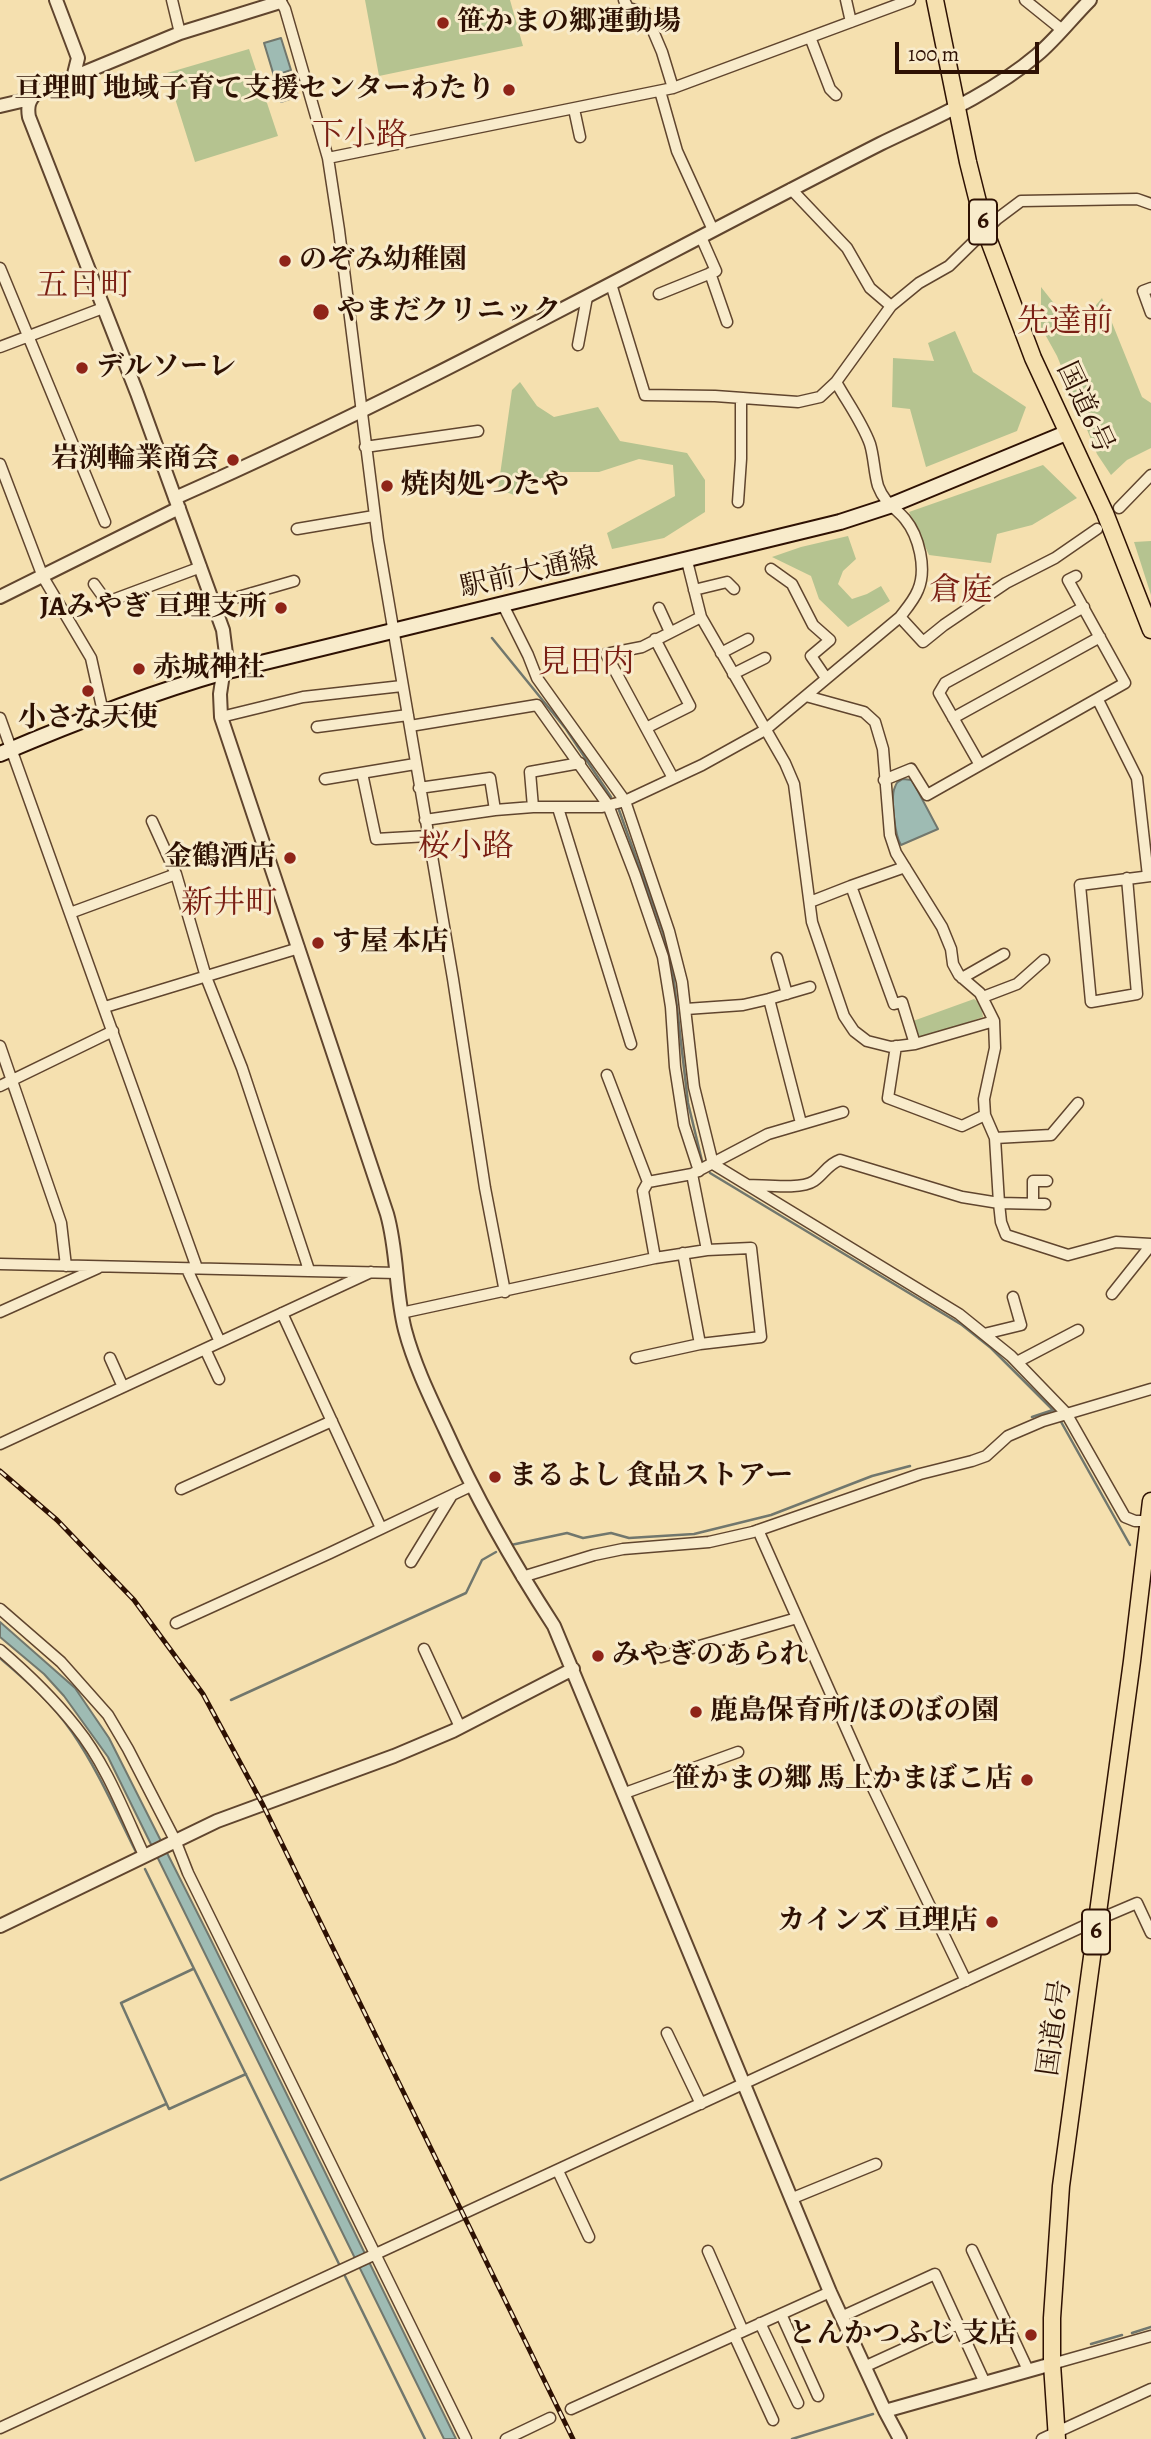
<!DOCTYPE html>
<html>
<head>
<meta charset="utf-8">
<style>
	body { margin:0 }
	#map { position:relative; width:1151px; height:2439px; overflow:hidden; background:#f5e0af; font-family:Alegreya,serif }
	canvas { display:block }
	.scale { position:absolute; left:895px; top:42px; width:144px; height:32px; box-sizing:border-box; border:4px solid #2e1103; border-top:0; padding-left:9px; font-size:21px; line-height:24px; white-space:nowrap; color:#2e1103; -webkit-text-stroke:5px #f8ebcb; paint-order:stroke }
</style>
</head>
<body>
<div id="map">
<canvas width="1151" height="2439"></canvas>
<div class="scale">100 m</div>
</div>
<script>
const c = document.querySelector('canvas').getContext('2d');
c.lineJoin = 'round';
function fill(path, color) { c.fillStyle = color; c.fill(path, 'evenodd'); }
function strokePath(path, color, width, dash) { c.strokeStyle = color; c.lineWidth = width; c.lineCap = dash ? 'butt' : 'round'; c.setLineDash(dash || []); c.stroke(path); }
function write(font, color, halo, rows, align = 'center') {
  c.font = font + ' Alegreya,"Noto Serif JP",serif'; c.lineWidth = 6; c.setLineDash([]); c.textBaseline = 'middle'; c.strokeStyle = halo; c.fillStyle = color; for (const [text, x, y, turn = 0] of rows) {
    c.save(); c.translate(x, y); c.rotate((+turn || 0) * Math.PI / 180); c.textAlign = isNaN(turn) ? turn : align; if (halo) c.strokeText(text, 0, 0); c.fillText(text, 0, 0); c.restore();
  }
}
const green = new Path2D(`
	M 365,0 L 510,0 L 523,46 L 379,76 Z
	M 249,49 L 278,136 L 195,162 L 167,73 Z
	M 1041,287 L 1075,330 L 1102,298 L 1142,397 L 1151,403 L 1151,448 L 1127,460 L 1111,475 L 1097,454 L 1057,356 L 1041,327 Z
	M 955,331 L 973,372 L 1026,407 L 1017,431 L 926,467 L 910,409 L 892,407 L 893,358 L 934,361 L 928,343 Z
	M 520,382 L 537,406 L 554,417 L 598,407 L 620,441 L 687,453 L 705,480 L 705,512 L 664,538 L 612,549 L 607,533 L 675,496 L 673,465 L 639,459 L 599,472 L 553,472 L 514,495 L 498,489 L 512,390 Z
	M 1043,465 L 1077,498 L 1032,525 L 997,534 L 991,563 L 929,555 L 909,512 Z
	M 848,536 L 856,559 L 843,571 L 838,584 L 852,599 L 867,594 L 881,586 L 890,601 L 848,627 L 819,599 L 811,576 L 772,557 L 801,547 Z
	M 1151,541 L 1151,595 L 1134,542 Z
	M 974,999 L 981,1004 L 983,1017 L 918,1040 L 913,1021 Z`);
const water = new Path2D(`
	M 281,38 L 291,70 L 274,76 L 264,43 Z
	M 293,78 L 298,96 L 281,102 L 275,84 Z
	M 903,779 L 912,780 L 938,829 L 901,845 C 895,836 890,797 895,787 C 897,781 898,782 903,779 Z
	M 0,1622 L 75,1688 L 109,1738 L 209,1936 L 456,2439 L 444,2439 L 108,1757 L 64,1696 L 44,1674 L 0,1637 Z`);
const stream = new Path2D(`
	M 492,638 L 566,729 L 611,797
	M 619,810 L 663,933 L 673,973 L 688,1103 L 702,1161
	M 710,1173 L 962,1325 L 991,1348 L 1054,1411
	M 1032,1417 L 1053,1410
	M 1060,1420 L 1130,1545
	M 511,1545 L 567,1533 L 583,1538 L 611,1533 L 629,1538 L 694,1534 L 771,1515 L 872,1476 L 910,1466
	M 0,1658 C 26,1680 53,1704 72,1732 C 98,1770 116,1812 136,1852
	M 231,1700 L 466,1593 L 482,1560 L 496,1552
	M 145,1869 L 340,2266
	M 193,1969 L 121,2003 L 169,2109 L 246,2074
	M 0,2180 L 166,2104
	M 343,2272 L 425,2439
	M 1132,2333 L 1151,2327
	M 1091,2344 L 1122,2335
	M 792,2439 L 873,2414`);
const minor = new Path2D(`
	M 172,0 L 180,33
	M 280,0 L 285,9 L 328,158 L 339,230 L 378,540 L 453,979 L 485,1188 L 505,1292
	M 624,0 L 628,8 L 645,12 L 662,52 L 673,88
	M 846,0 L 851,22
	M 1025,0 L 1061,29
	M 810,37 L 830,89 L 836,95
	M 660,91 L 677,151 L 713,230
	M 574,109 L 580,137
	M 328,158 L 673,88 L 910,0
	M 791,189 L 847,248 L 870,288 L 891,306
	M 0,268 L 105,522
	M 710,273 L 727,322
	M 611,284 L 645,395 L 715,396 L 798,402 L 820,397 L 836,382 L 891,306 L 919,283 L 949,266 L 997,219 L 1021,201 L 1137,199 L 1151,204
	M 1151,288 L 1143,291 L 1151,313
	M 659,294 L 716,271 L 701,237
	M 578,345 L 587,297
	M 0,347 L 103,308
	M 365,447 L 478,431
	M 0,464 L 43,577 L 91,658 L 103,712
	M 738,502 L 741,459 L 741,398
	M 1119,508 L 1151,475
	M 297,529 L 374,516
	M 771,569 L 792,584 L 813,625 L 830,640 L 811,656 L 826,678
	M 1076,576 L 1068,580 L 1125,683 L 980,765 L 939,693 L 945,683 L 1084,607
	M 94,584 L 107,602 L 201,567
	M 694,590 L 727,582 L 734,589
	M 214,604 L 294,581
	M 503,605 L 528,655 L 537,678 L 625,801 L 669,931 L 682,982 L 694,1087 L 713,1164 L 959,1314 L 1011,1356 L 1066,1413 L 1125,1517 L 1135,1521 L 1148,1521
	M 659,608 L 670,632
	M 701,617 L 785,763 L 794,784 L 812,922 L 844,1016 L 854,1031 L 867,1041 L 891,1047 L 915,1044 L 994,1021
	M 900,617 L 923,642 L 944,625 L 1006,583 L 1055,558 L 1097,529
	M 721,653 L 748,639
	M 733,674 L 765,658
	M 806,696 L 864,712 L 875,722 L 883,749 L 890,835 L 896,853 L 942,927 L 951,949 L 953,964 L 959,975 L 980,993 L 994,1021 L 995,1048 L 984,1099 L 985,1115 L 995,1138 L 999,1203 L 1001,1222 L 1006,1235 L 1068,1255 L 1116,1242 L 1151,1244
	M 1098,700 L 1137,778 L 1148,876
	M 221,717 L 303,697 L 402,686
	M 0,718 L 197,1268
	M 953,718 L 1100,637
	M 410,726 L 537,705 L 608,805 L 635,875 L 663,957 L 671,1007 L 675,1067 L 684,1125 L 699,1171
	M 317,727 L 408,715
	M 646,728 L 690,706 L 655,639
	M 362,773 L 376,839 L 428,836
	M 673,778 L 606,654 L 642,647 L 701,617 L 687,561
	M 325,779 L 415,764
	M 884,780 L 911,769 L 927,795 L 980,765
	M 419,788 L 490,778 L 495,810
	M 533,807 L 530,772 L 580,763
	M 558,808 L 631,1044
	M 425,820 L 495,810 L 533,807 L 602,807 L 625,801 L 702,765 L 765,730 L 900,617 C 907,608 914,600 918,590 C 927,569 919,536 905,519 C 894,506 885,504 878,486 C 874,472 874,457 870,444 C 862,422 847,402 836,382
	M 152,821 L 176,874 L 206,977 L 242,1068 L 309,1270
	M 905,867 L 851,886 L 894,1004 L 902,1002 L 915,1044
	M 1127,878 L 1137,994 L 1091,1002 L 1080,885 L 1151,876
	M 810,902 L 851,886
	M 70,913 L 176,874
	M 777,958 L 787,994
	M 962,978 L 1004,954
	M 983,997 L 1017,984 L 1044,960
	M 769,999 L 810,987
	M 105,1007 L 299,948
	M 686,1009 L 743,1005 L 769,999 L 801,1123
	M 0,1046 L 61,1223 L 66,1266
	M 896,1046 L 888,1098 L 962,1126 L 985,1115
	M 607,1075 L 648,1182
	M 0,1086 L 113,1031
	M 995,1138 L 1051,1135 L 1078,1103
	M 748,1185 C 764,1185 801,1190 814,1181 C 824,1174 828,1164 840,1160 L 962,1197 L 999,1203 L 1045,1204
	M 1033,1203 L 1033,1181 L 1047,1181
	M 683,1253 L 700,1344
	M 655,1258 L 707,1250
	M 0,1264 L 397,1273
	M 187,1269 L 220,1342
	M 1112,1294 L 1151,1245
	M 0,1312 L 98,1268
	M 282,1313 L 381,1528
	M 401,1313 L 655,1258 L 643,1191 L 648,1182 L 692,1174 L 768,1134 L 843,1112
	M 984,1334 L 1021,1325 L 1013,1297
	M 205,1349 L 219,1379
	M 110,1358 L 123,1387
	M 636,1358 L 700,1344 L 761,1337 L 751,1248 L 707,1250 L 692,1174
	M 1017,1362 L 1078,1330
	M 0,1444 L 371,1272
	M 181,1489 L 332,1421
	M 758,1530 L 870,1782 L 966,1981
	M 411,1562 L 452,1495
	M 522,1577 L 594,1555 L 623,1549 L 709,1542 L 753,1532 L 920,1474 L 972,1461 L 986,1456 L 1008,1436 L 1043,1421 L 1151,1389
	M 0,1609 L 61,1662 L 108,1715 L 128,1749 L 175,1840 L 188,1873 L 466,2439
	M 176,1623 L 330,1553 L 471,1486
	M 424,1649 L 460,1727
	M 0,1650 C 28,1674 53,1698 76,1727 C 106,1764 124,1812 144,1855
	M 661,1657 L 797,1618
	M 625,1793 L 738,1752
	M 667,2033 L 701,2104
	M 558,2171 L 589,2237
	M 793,2198 L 876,2164
	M 972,2250 L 1028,2370
	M 708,2251 L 743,2331
	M 781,2314 L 818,2396
	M 841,2317 L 935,2274 L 985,2383
	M 760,2323 L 798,2403
	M 734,2335 L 773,2420
	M 1052,2364 L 1151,2336
	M 864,2367 L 958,2324
	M 571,2409 L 830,2292
	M 0,2428 L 1097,1920 L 1137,1903 L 1151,1933
	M 506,2439 L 550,2418
	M 1042,2439 L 1151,2389`);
const tertiary = new Path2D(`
	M 56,0 L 78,58 L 73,78
	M 280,2 L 180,33 L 37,92 C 29,100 27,106 29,117 L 137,393 L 223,630 L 226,654 L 220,694 L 221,717 L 387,1214 C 398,1253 395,1291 405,1330 C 414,1364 430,1397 445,1429 C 476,1498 513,1563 554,1626 L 830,2292 L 885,2411 L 900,2439
	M 0,106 L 30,99
	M 175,498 C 416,392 646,263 880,144 C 934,118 991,94 1037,55 C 1056,39 1072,18 1090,0
	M 0,597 L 179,508
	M 0,1926 L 217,1821 L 394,1756 L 453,1731 L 573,1669
	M 885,2411 L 1052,2364`);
const secondary = new Path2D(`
	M 0,754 C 73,723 147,694 224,672 L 840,522 L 889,506 L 1066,433`);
const trunk = new Path2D(`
	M 935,0 L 968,162 L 985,230 L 1033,358 L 1105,513 L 1151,630
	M 1057,2439 L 1052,2364 L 1052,2318 L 1061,2186 L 1132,1661 L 1151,1501`);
const rail = new Path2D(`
	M 0,1471 L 57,1520 L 134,1600 L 203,1694 L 263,1805 L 573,2439`);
const markers = [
	[443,23,7,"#8f2418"],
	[509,90,7,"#8f2418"],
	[285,261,7,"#8f2418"],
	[321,312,9,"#8f2418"],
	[82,368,7,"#8f2418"],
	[233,460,7,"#8f2418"],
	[387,486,7,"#8f2418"],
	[281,608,7,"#8f2418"],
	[139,669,7,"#8f2418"],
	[88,691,7,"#8f2418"],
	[290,858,7,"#8f2418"],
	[318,943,7,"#8f2418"],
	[495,1477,7,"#8f2418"],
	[598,1656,7,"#8f2418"],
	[696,1712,7,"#8f2418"],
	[1027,1780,7,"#8f2418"],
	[992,1922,7,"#8f2418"],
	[1031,2335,7,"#8f2418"]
];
const shields = [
	[983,222,28],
	[1096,1932,28]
];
const shieldNames = [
	["6",983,222],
	["6",1096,1932]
];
const poiNames = [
	["笹かまの郷運動場",457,23],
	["亘理町 地域子育て支援センターわたり",495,90,"right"],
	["のぞみ幼稚園",299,261],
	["やまだクリニック",337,312],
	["デルソーレ",96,368],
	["岩渕輪業商会",219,460,"right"],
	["焼肉処つたや",401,486],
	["JAみやぎ 亘理支所",267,608,"right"],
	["赤城神社",153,669],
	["小さな天使",88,719,"center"],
	["金鶴酒店",276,858,"right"],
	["す屋 本店",332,943],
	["まるよし 食品ストアー",509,1477],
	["みやぎのあられ",612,1656],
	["鹿島保育所/ほのぼの園",710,1712],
	["笹かまの郷 馬上かまぼこ店",1013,1780,"right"],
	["カインズ 亘理店",978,1922,"right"],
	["とんかつふじ 支店",1017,2335,"right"]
];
const streetNames = [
	["国道6号",1084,408,65],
	["駅前大通線",529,574,-13],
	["国道6号",1056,2028,-82]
];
const quarterNames = [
	["下小路",360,137],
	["五日町",84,287],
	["先達前",1065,323],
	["倉庭",961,592],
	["見田内",586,664],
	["桜小路",466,848],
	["新井町",229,905]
];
fill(green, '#b5c390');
fill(water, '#9ebbb3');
strokePath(water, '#71776d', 2);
strokePath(stream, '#71776d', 2.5);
strokePath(minor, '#60452e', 13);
strokePath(tertiary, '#60452e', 16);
strokePath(secondary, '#2e1103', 18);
strokePath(trunk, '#2e1103', 19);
strokePath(minor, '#f8ebcb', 10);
strokePath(tertiary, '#f8ebcb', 12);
strokePath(secondary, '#f8ebcb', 14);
strokePath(trunk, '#f5e0af', 16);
strokePath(rail, '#2e1103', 5);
strokePath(rail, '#f8ebcb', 2.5, [8]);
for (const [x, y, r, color] of markers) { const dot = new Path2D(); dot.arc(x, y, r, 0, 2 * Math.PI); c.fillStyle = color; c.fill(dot); strokePath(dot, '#f8ebcb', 2.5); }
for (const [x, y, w] of shields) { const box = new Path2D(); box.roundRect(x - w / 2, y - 22.5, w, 45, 5); c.fillStyle = '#f8ebcb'; c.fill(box); strokePath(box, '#2e1103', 2); }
write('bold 26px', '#2e1103', null, shieldNames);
write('bold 28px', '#2e1103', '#f8ebcb', poiNames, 'left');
write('28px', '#2e1103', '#f8ebcb', streetNames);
write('32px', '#7a1f14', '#f8ebcb', quarterNames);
</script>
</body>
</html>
